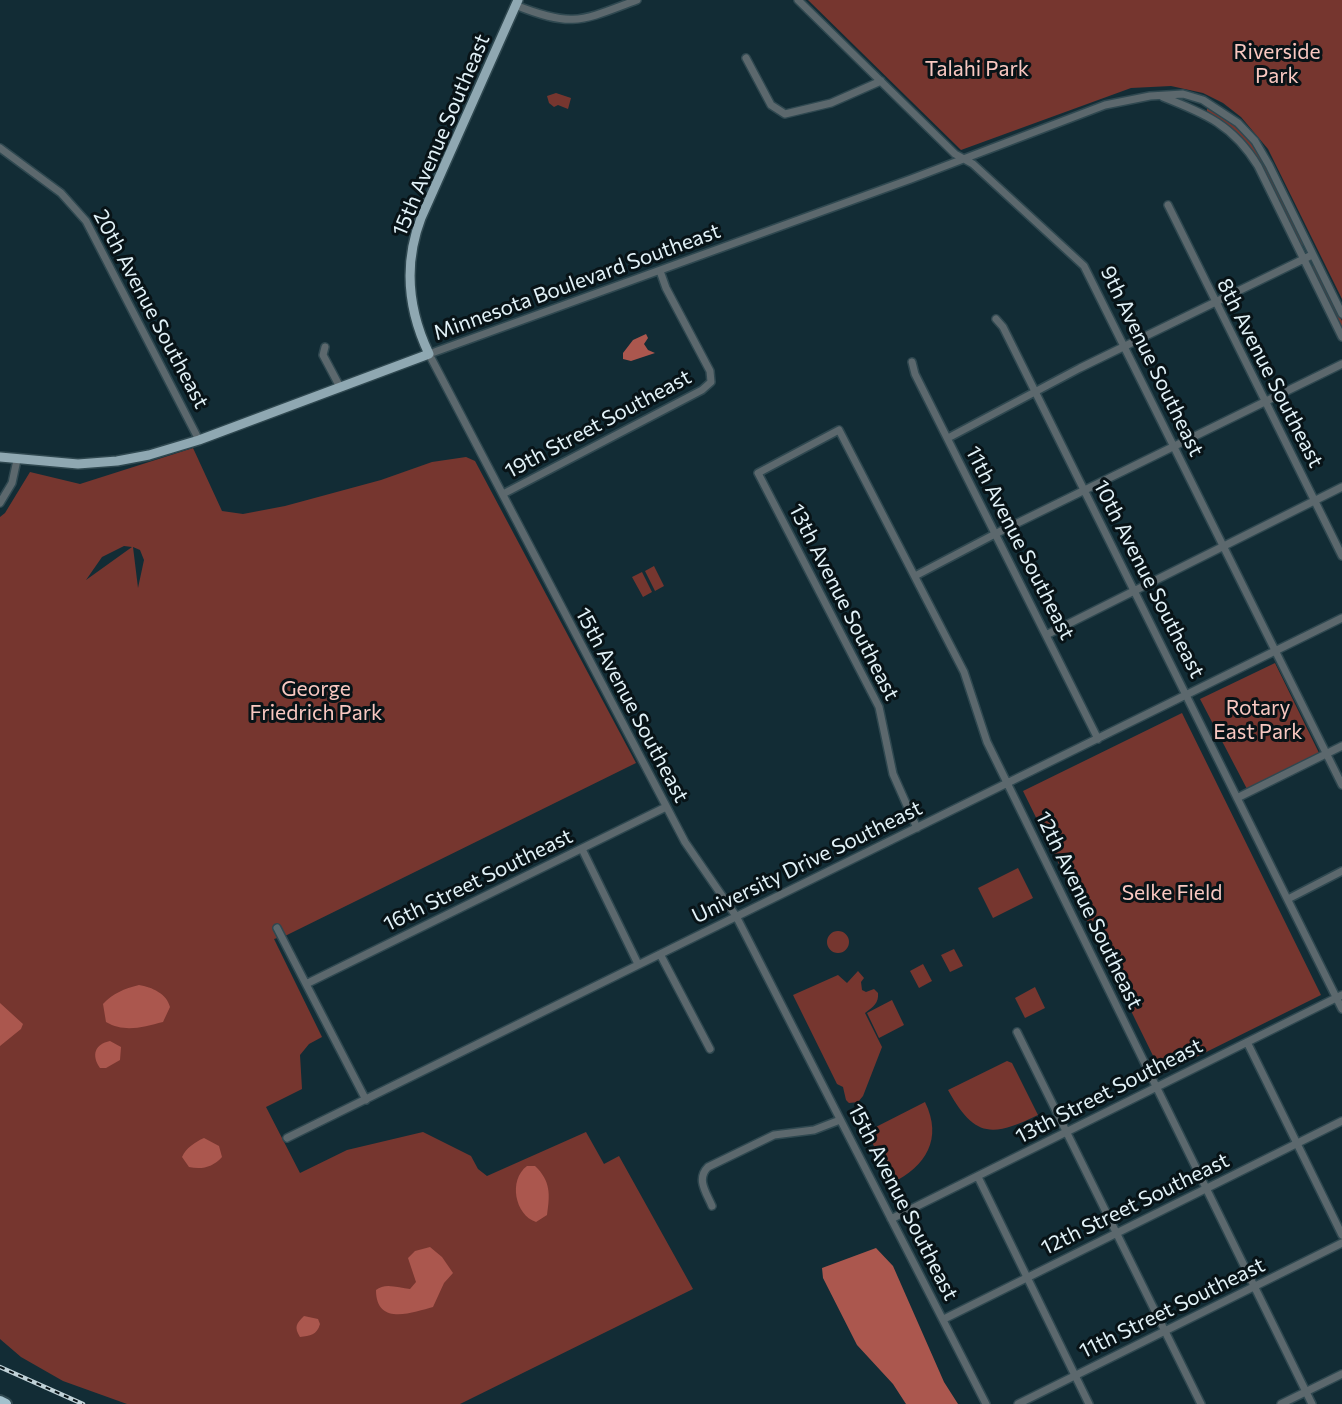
<!DOCTYPE html>
<html>
<head>
<meta charset="utf-8">
<style>
	body { margin:0 }
	canvas { display:block; background:#122c35 }
</style>
</head>
<body>
<canvas width="1342" height="1404"></canvas>
<script>
const c = document.querySelector('canvas').getContext('2d');
c.lineJoin = 'round';
function fill(path, color) { c.fillStyle = color; c.fill(path, 'evenodd'); }
function strokePath(path, color, width, dash) { c.strokeStyle = color; c.lineWidth = width; c.lineCap = dash ? 'butt' : 'round'; c.setLineDash(dash || []); c.stroke(path); }
function write(font, color, halo, rows, align = 'center') {
  c.font = font + ' Commissioner,sans-serif'; c.lineWidth = 6; c.setLineDash([]); c.textBaseline = 'middle'; c.strokeStyle = halo; c.fillStyle = color; for (const [text, x, y, turn = 0] of rows) {
    c.save(); c.translate(x, y); c.rotate((+turn || 0) * Math.PI / 180); c.textAlign = isNaN(turn) ? turn : align; if (halo) c.strokeText(text, 0, 0); c.fillText(text, 0, 0); c.restore();
  }
}
const green = new Path2D(`
	M 808,0 L 1342,0 L 1342,299 L 1268,149 L 1241,117 L 1223,103 L 1203,93 L 1171,86 L 1131,88 L 961,150 Z
	M 556,93 L 571,98 L 568,109 L 558,105 L 554,107 L 549,103 L 547,96 Z
	M 1207,107 C 1251,117 1285,205 1304,243 L 1302,246 L 1299,246 L 1245,143 L 1221,120 L 1207,111 Z
	M 1312,266 L 1315,266 L 1342,321 L 1342,333 L 1310,268 Z
	M 193,448 L 222,511 L 243,514 L 285,506 L 381,480 L 432,462 L 466,457 L 475,461 L 636,763 L 287,935 L 274,939 L 322,1037 L 309,1044 L 300,1055 L 302,1089 L 266,1107 L 300,1173 L 347,1150 L 423,1132 L 471,1156 L 478,1169 L 487,1176 L 586,1132 L 604,1164 L 619,1156 L 693,1289 L 460,1404 L 127,1404 L 63,1381 L 21,1357 L 0,1339 L 0,517 L 5,513 L 30,472 L 80,484 ZM 124,546 L 132,547 L 86,580 L 102,557 ZM 133,547 L 140,550 L 144,560 L 138,588 Z
	M 654,566 L 664,586 L 655,591 L 645,571 Z
	M 642,572 L 652,592 L 643,597 L 632,577 Z
	M 1275,663 L 1319,753 L 1247,789 L 1200,699 Z
	M 1182,713 L 1321,995 L 1162,1074 L 1023,791 Z
	M 1018,868 L 1033,898 L 993,918 L 978,888 Z
	M827 942a11 11 0 1 1 22 0a11 11 0 1 1-22 0Z
	M 954,949 L 963,966 L 950,972 L 941,955 Z
	M 923,964 L 932,981 L 919,988 L 910,971 Z
	M 858,971 L 864,978 L 861,982 L 862,990 L 866,992 L 874,989 L 878,993 C 879,1003 873,1007 865,1013 L 882,1047 L 863,1096 L 858,1102 L 849,1103 L 846,1100 L 843,1087 L 837,1084 L 793,995 L 838,975 L 847,983 Z
	M 1035,987 L 1045,1008 L 1025,1018 L 1015,998 Z
	M 892,1000 L 904,1025 L 879,1038 L 867,1013 Z
	M 1007,1061 L 1012,1063 L 1038,1115 C 991,1138 974,1137 948,1090 Z
	M 925,1102 C 943,1139 926,1166 892,1183 L 868,1134 L 870,1130 Z`);
const water = new Path2D(`
	M 646,334 L 648,338 L 644,344 L 648,350 L 655,353 L 631,361 L 623,359 L 623,353 L 633,340 Z
	M 139,985 C 152,987 167,994 170,1007 L 163,1022 C 143,1027 125,1033 106,1022 L 103,1004 C 113,993 124,989 139,985 Z
	M 0,1003 L 23,1024 L 21,1029 L 0,1046 Z
	M 110,1041 L 121,1047 L 120,1060 L 106,1068 L 100,1068 C 91,1055 95,1044 110,1041 Z
	M 204,1138 L 219,1146 L 222,1157 C 213,1167 202,1170 189,1167 L 182,1157 C 186,1148 195,1142 204,1138 Z
	M 527,1166 L 535,1166 C 551,1181 550,1195 547,1215 L 536,1222 C 515,1215 508,1180 527,1166 Z
	M 430,1247 L 442,1257 L 453,1273 L 444,1283 L 433,1307 C 414,1312 376,1327 376,1290 C 385,1282 399,1288 410,1289 L 416,1282 L 408,1258 L 415,1251 Z
	M 876,1248 L 893,1266 L 944,1382 L 958,1404 L 906,1404 L 893,1384 L 857,1345 L 823,1278 L 822,1268 Z
	M 304,1316 L 318,1319 L 320,1324 C 317,1335 310,1336 300,1337 C 294,1327 296,1324 304,1316 Z`);
const minor = new Path2D(`
	M 798,0 L 955,154 L 973,164 L 1084,266 L 1342,785
	M 515,5 C 573,28 581,21 637,0
	M 746,58 L 771,105 L 785,114 L 831,103 L 881,81
	M 1163,97 C 1206,114 1233,125 1258,166 L 1342,337
	M 0,148 L 61,193 L 86,221 L 199,440
	M 1168,205 L 1342,556
	M 996,319 L 1003,327 L 1342,1009
	M 325,347 L 323,355 L 340,387
	M 912,362 L 915,374 L 1098,739
	M 948,438 L 1080,368 L 1312,255
	M 503,494 L 702,390 L 711,382 L 710,371 L 666,288 L 660,271
	M 0,503 L 12,483 L 17,460
	M 915,576 L 995,534 L 1342,364
	M 1046,635 L 1342,487
	M 1237,798 L 1342,746
	M 917,828 L 893,774 L 879,707 L 758,473 L 839,430 L 964,672 L 987,742 L 1312,1404
	M 582,849 L 638,964
	M 1288,899 L 1342,871
	M 277,928 L 366,1100
	M 660,954 L 710,1049
	M 306,984 L 666,807
	M 1017,1032 L 1201,1404
	M 1247,1042 L 1342,1235
	M 287,1138 L 1342,618
	M 978,1177 L 1089,1404
	M 712,1206 C 706,1192 696,1179 708,1167 L 774,1135 L 814,1130 L 840,1120
	M 891,1219 L 1342,995
	M 944,1319 L 1342,1121
	M 986,1404 L 736,916 L 685,842 L 429,354 L 911,179 L 1105,105 L 1150,96 L 1183,94 L 1203,100 L 1238,123 L 1255,141 L 1269,165 L 1342,314
	M 1018,1404 L 1342,1243
	M 1281,1404 L 1342,1374`);
const major = new Path2D(`
	M 0,457 L 78,464 L 117,461 L 149,455 L 199,440 L 429,354 C 408,310 403,265 421,218 L 518,0`);
const highway = new Path2D(`
	M 0,1401 L 6,1404`);
const rail = new Path2D(`
	M 0,1367 L 83,1404`);
const parkNames = [
	["Riverside",1277,52],
	["Park",1277,76],
	["Talahi Park",977,69],
	["George",316,689],
	["Friedrich Park",316,713],
	["Rotary",1258,708],
	["East Park",1258,732],
	["Selke Field",1172,893]
];
const streetNames = [
	["15th Avenue Southeast",441,135,-67],
	["Minnesota Boulevard Southeast",577,282,-20],
	["20th Avenue Southeast",151,309,62],
	["9th Avenue Southeast",1152,361,64],
	["8th Avenue Southeast",1270,373,63],
	["19th Street Southeast",598,424,-28],
	["11th Avenue Southeast",1020,543,63],
	["10th Avenue Southeast",1149,579,63],
	["13th Avenue Southeast",844,602,63],
	["15th Avenue Southeast",632,705,62],
	["University Drive Southeast",807,862,-26],
	["16th Street Southeast",478,880,-26],
	["12th Avenue Southeast",1089,910,64],
	["13th Street Southeast",1109,1091,-27],
	["15th Avenue Southeast",903,1202,63],
	["12th Street Southeast",1135,1204,-26],
	["11th Street Southeast",1172,1308,-26]
];
fill(green, '#76362f');
fill(water, '#ab574e');
strokePath(minor, '#2f4850', 10);
strokePath(major, '#2f4850', 12);
strokePath(highway, '#2f4850', 14);
strokePath(minor, '#5c686d', 7);
strokePath(major, '#8fa8b2', 9);
strokePath(highway, '#a3c1cd', 10);
strokePath(rail, '#bfd1d7', 4.5);
strokePath(rail, '#081317', 2, [5]);
write('21px', '#f9c8c1', '#081317', parkNames);
write('21px', '#e2f2f8', '#081317', streetNames);
</script>
</body>
</html>
